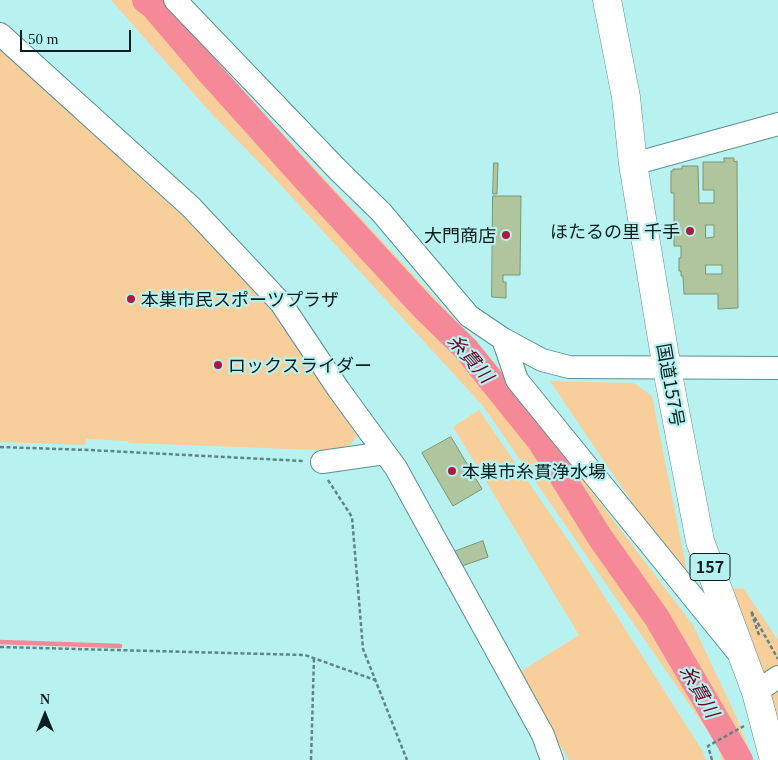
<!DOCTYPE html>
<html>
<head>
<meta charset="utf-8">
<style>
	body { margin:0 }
	#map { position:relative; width:778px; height:760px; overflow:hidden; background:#b8f2f0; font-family:Georgia,serif }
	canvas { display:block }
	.north { position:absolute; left:20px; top:690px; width:50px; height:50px; -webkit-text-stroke:4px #b8f2f0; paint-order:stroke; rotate:0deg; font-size:14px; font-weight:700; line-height:20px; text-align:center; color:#061d1d }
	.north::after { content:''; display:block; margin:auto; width:18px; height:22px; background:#061d1d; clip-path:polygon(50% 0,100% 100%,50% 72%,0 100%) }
	.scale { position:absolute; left:20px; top:30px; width:111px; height:22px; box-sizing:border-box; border:2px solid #061d1d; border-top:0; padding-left:6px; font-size:15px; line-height:18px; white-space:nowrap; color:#061d1d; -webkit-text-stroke:4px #b8f2f0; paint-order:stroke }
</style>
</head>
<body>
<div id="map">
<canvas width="778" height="760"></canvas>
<div class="north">N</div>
<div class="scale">50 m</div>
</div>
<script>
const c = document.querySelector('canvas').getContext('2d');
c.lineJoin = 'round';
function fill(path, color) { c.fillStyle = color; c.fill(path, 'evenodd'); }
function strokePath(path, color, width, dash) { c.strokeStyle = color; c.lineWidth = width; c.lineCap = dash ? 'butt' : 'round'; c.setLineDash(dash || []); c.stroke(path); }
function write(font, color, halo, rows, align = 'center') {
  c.font = font + ' Georgia,"Noto Sans JP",serif'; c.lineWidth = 4.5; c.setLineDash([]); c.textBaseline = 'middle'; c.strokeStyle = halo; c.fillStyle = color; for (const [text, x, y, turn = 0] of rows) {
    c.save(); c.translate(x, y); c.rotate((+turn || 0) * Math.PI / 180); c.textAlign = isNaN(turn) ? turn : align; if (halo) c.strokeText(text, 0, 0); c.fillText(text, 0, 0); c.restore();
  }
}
const green = new Path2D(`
	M 111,0 L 159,0 L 492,360 L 693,625 L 736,716 L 753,760 L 722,760 L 718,746 L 483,406 L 276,180 L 209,111 Z
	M 0,49 L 235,264 L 288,333 L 357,436 L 345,451 L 129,443 L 128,441 L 86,439 L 85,445 L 0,442 Z
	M 550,381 L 634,383 L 652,396 L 687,571 L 679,572 Z
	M 479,410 L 577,553 L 703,752 L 706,760 L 569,760 L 517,674 L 579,635 L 453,427 Z
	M 743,588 L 778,640 L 778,732 L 732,589 Z`);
const stream = new Path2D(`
	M 0,642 L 120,646`);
const river = new Path2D(`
	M 145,0 L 153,6 L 210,73 L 307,181 L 424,308 L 466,349 L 540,441 L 599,536 L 657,618 L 740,760`);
const building = new Path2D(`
	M 724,158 L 734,158 L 734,162 L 737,161 L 738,308 L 718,309 L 718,294 L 684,294 L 683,276 L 681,276 L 681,271 L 679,271 L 679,258 L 681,258 L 681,246 L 674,246 L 674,193 L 671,193 L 671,171 L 673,171 L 673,169 L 682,169 L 682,166 L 698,166 L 699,203 L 714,203 L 714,190 L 703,190 L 703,162 L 724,162 ZM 706,225 L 714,225 L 714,237 L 706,238 ZM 706,265 L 722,265 L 722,274 L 706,274 Z
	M 494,163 L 498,163 L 497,194 L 493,194 Z
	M 493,196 L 521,196 L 520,275 L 503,275 L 503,282 L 506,282 L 506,298 L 492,297 Z
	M 451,437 L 482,489 L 453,506 L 422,453 Z
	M 483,541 L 488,557 L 456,568 L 451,553 Z`);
const path = new Path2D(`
	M 0,447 L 89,450 L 303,461
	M 328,480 L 352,517 L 363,649 L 407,760
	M 759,635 L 751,611 L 778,659
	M 0,647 L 305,655 L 375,680
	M 311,760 L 314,658
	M 712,760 L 708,746 L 744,726`);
const minor = new Path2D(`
	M 175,0 L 339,171 L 381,212 L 469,316 L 503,339 L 542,360 L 569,367 L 778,368
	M 0,34 L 191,207 L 281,303 L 339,390 L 396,468 L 543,735 L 552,760
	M 633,164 L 778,124
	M 503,339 L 517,380 L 736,650
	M 322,462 L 385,453
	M 756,692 L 778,677`);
const highway = new Path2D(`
	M 607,0 L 626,97 L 633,164 L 667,369 L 700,541 L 756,692 L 774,760`);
const markers = [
	[690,231,5,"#ad1942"],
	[506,235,5,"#ad1942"],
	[131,299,5,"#ad1942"],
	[218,365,5,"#ad1942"],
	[452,471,5,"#ad1942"]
];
const shields = [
	[710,567,40]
];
const shieldNames = [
	["157",710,567]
];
const poiNames = [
	["ほたるの里 千手",680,231,"right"],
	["大門商店",496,235,"right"],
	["本巣市民スポーツプラザ",141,299],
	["ロックスライダー",228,365],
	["本巣市糸貫浄水場",462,471]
];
const streetNames = [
	["国道157号",671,385,80]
];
const waterNames = [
	["糸貫川",471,358,49],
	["糸貫川",700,691,60]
];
fill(green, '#f8cf9b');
strokePath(stream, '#f58997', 4.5);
strokePath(river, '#f58997', 26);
fill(building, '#aec59e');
strokePath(building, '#7e946f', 1);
strokePath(minor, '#59918f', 24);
strokePath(highway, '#59918f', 29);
strokePath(path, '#5d8584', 2.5, [4, 2.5]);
strokePath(minor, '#fff', 22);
strokePath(highway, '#fff', 28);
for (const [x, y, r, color] of markers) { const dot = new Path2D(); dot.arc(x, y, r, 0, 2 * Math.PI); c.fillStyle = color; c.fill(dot); strokePath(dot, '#b8f2f0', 2); }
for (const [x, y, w] of shields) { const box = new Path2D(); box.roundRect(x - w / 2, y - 13.5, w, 27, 4); c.fillStyle = '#b8f2f0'; c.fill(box); strokePath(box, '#061d1d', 1); }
write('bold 16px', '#061d1d', null, shieldNames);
write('18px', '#061d1d', '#b8f2f0', poiNames, 'left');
write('18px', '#061d1d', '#b8f2f0', streetNames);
write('italic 19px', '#690523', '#b8f2f0', waterNames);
</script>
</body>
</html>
